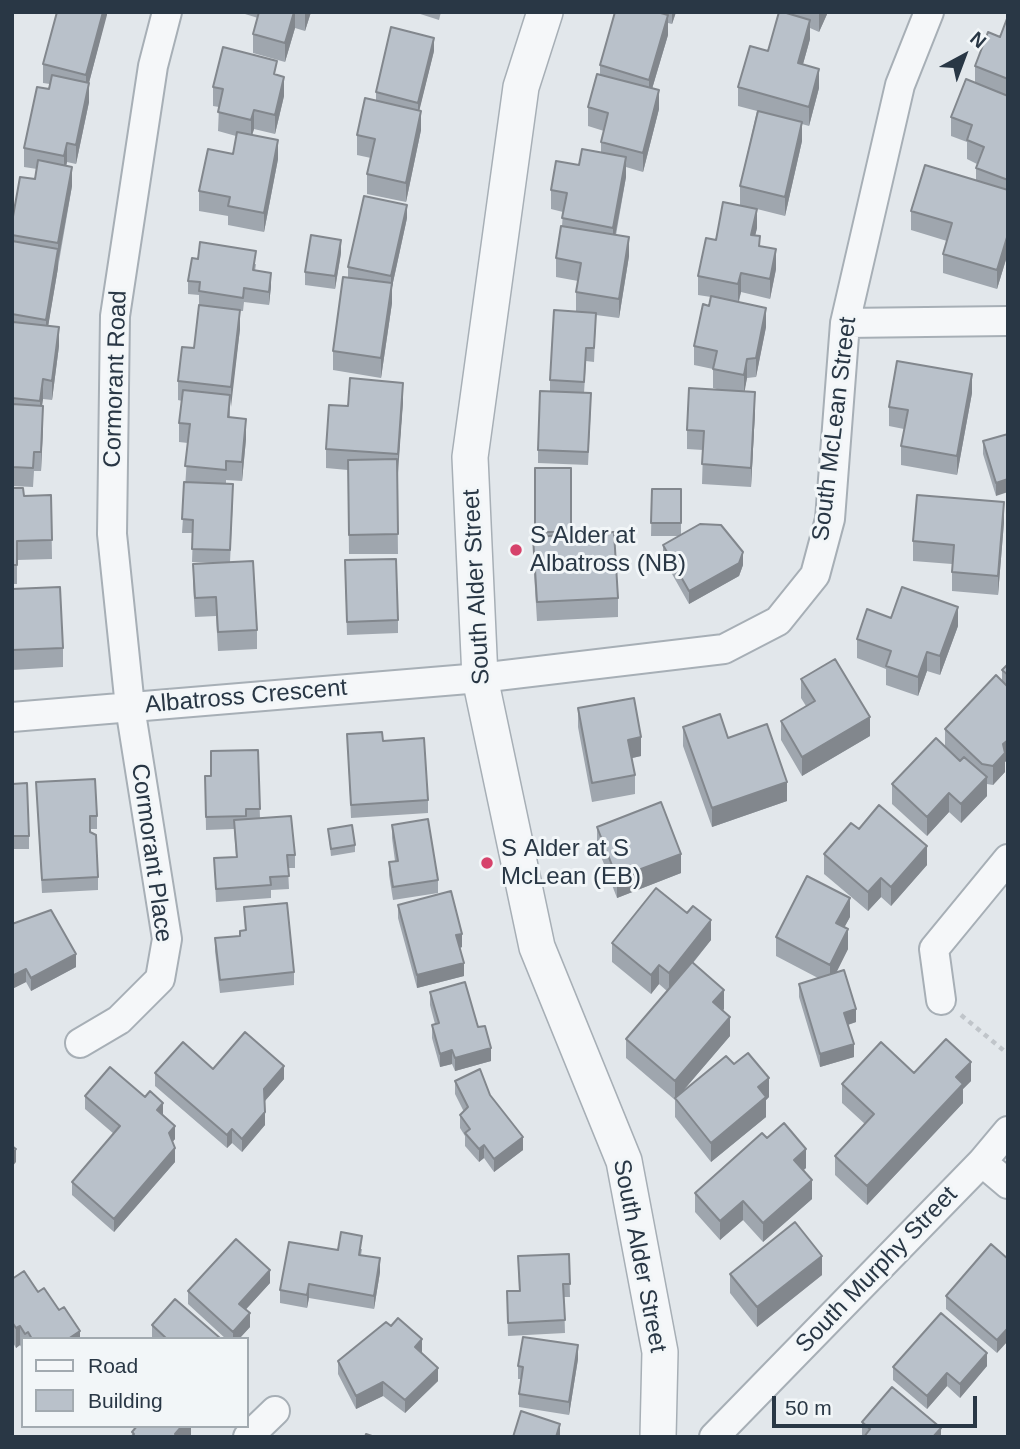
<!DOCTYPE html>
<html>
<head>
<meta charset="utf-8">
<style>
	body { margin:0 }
	#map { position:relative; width:1020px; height:1449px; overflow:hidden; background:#e2e7eb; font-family:Arial,sans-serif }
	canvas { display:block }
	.frame { position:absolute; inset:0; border:14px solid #293745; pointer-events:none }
	.legend { position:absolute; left:21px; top:1337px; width:228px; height:91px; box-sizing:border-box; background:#f2f6f8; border:2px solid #a2aab0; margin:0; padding:9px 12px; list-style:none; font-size:21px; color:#293745 }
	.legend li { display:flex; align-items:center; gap:14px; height:35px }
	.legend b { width:35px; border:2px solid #a2aab0 }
	.north { position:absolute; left:929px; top:21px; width:70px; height:70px; -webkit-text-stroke:5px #f2f6f8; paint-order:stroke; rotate:41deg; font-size:19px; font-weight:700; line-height:28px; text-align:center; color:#293745 }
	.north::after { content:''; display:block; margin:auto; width:24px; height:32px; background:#293745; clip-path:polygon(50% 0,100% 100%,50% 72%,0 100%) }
	.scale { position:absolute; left:772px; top:1396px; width:205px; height:32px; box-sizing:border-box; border:4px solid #293745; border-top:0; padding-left:9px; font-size:21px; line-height:24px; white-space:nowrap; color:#293745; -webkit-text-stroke:5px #f2f6f8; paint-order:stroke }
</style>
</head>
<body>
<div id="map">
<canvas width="1020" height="1449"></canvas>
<div class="frame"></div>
<ul class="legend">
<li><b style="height:9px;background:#f5f7f9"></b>Road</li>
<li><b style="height:19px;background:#b9c1ca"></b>Building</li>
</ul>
<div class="north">N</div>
<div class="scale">50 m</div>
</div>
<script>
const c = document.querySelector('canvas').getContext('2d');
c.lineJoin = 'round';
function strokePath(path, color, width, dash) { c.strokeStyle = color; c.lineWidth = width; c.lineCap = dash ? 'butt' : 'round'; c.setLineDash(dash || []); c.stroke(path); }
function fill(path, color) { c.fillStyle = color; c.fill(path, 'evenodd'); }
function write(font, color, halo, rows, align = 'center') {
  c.font = font + ' Arial,sans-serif'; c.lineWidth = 6; c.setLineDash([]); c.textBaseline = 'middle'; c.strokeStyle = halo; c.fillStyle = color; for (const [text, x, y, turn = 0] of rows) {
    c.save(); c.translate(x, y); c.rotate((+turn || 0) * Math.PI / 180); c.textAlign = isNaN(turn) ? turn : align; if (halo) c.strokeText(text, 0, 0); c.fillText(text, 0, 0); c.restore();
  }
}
const path = new Path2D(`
	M 961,1015 L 1008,1054`);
const minor = new Path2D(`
	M 845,323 L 1008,321
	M 12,717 L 480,678 L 724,649 L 778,621 L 815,575 L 830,519 L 845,323 L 900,85 L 929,12
	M 941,1000 L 934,949 L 1008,859
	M 80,1043 L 119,1020 L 160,979 L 167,939 L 130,707 L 112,534 L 115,316 L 153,66 L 167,12
	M 982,1162 L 1008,1184
	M 248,1437 L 275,1411
	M 714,1437 L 982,1162 L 1008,1131`);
const tertiary = new Path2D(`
	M 545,12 L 521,87 L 470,457 L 480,678 L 537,947 L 624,1161 L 660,1352 L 658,1437`);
const wall = new Path2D(`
	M 107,12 L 89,83 L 89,102 L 76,164 L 67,162 L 66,166 L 72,186 L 48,326 L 59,346 L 52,400 L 43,399 L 42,405 L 43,425 L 41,471 L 34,471 L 33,487 L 12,486 L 12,222 L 35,179 L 37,169 L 24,167 L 24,148 L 49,89 L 50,84 L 43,83 L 43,64 Z
	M 245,12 L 311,12 L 305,31 L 295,28 L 285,62 L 253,53 L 253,34 L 258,18 L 245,14 Z
	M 414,12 L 441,12 L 439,20 Z
	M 615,12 L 676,12 L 672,24 L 668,23 L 668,35 L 652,89 L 659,109 L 643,172 L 626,167 L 626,177 L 616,235 L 629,256 L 619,318 L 596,315 L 594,362 L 586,361 L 584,393 L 591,406 L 588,465 L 538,463 L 538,450 L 550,391 L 550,380 L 576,312 L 576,292 L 578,281 L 556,277 L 556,258 L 562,226 L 563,212 L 551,209 L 551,190 L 579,165 L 601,153 L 601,142 L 604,131 L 588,126 L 588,107 L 600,75 L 600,65 Z
	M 779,12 L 828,12 L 819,32 L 810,28 L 810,39 L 803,64 L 819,88 L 809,126 L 802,124 L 802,141 L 785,216 L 757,209 L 757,228 L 755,235 L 760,246 L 776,269 L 770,299 L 741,292 L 739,302 L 766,327 L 756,377 L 747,378 L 744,391 L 755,411 L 751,487 L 702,484 L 703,450 L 687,449 L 687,430 L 721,390 L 713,388 L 713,369 L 694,365 L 694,346 L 709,306 L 711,297 L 698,295 L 698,276 L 716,240 L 740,205 L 740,186 L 757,111 L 738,106 L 738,87 L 768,51 Z
	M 1008,16 L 1008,253 L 997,289 L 943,273 L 943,254 L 947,241 L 911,230 L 911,211 L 976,180 L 976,168 L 977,164 L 967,159 L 967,142 L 951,136 L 951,117 L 975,83 L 975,66 L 1000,37 Z
	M 434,51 L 419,110 L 421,130 L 406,202 L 367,194 L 367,174 L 371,158 L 357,155 L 357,135 L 376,101 L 376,92 Z
	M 277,75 L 284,96 L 275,134 L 254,129 L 252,135 L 278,159 L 264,232 L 228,225 L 228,216 L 199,211 L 199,191 L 233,154 L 236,136 L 218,131 L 219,107 L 213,106 L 213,87 Z
	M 407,218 L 392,287 L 392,303 L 381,378 L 333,370 L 333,351 L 348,277 L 348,267 Z
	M 341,253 L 335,289 L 305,285 L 305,272 Z
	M 256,264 L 255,271 L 271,286 L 269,305 L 244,302 L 243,311 L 240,311 L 240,329 L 230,407 L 230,418 L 246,439 L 242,481 L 226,480 L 226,484 L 233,497 L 230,562 L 257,630 L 257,649 L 218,651 L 216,616 L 195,617 L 193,583 L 193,564 L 217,563 L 192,562 L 193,533 L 182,533 L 188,443 L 179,442 L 179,423 L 182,401 L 178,400 L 178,381 L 194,348 L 219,308 L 199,305 L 199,295 L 188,294 L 188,281 Z
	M 972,393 L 957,475 L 901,465 L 901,446 L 904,429 L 889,426 L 889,407 Z
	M 403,402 L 397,473 L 398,554 L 349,554 L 348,470 L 326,468 L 326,449 L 348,406 Z
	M 1008,434 L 996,496 L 983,454 L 983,441 Z
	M 535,468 L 571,468 L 571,534 L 618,598 L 618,617 L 537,621 L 533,556 L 533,537 L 535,536 Z
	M 12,488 L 24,496 L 51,495 L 52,559 L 17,560 L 17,584 L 12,584 Z
	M 652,489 L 681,489 L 681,535 L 743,565 L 739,576 L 689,604 L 663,558 L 663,545 L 679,536 L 651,536 Z
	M 1004,522 L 998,595 L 952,591 L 952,564 L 913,561 L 913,541 Z
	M 345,573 L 398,620 L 398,633 L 347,635 Z
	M 12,589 L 63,648 L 63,667 L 12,670 Z
	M 891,618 L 958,626 L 940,675 L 927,671 L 918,696 L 886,685 L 886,669 L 857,658 L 857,639 Z
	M 1008,664 L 1008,759 L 1005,762 L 1005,772 L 993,785 L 987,784 L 987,796 L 961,823 L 949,812 L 927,836 L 892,804 L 892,784 L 945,747 L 945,729 L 1002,681 L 1002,670 Z
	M 801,679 L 870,736 L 802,776 L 781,740 L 781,721 L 806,706 L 801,698 Z
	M 578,708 L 641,756 L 632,758 L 635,775 L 635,794 L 592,802 L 578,727 Z
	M 683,727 L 728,738 L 787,801 L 712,827 L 683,746 Z
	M 347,734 L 428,800 L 428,813 L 351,818 Z
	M 258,750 L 260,819 L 295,855 L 295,868 L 288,868 L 289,889 L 271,890 L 271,898 L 216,902 L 214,858 L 236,857 L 234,829 L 206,830 L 205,776 L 211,776 Z
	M 36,782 L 97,816 L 97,829 L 90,829 L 98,877 L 98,890 L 42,893 Z
	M 12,784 L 29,836 L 29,849 L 12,849 Z
	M 392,825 L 438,880 L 438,893 L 393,900 L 389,875 L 389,862 L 395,861 L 392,838 Z
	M 597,827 L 681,873 L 617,898 L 597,846 Z
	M 328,829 L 355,845 L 355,852 L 331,856 Z
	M 824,854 L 927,865 L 891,906 L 881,897 L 868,911 L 824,874 Z
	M 398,905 L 462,947 L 460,948 L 464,976 L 417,988 L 398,918 Z
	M 244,907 L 294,972 L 294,985 L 220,993 L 215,951 L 215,938 L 240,936 L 245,930 Z
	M 850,917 L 844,927 L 848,949 L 836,973 L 856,1022 L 848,1025 L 854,1057 L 820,1067 L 799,997 L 799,984 L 818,978 L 776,956 L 776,937 Z
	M 12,924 L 76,967 L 31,991 L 26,982 L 12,989 Z
	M 711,940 L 693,963 L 724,1009 L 722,1011 L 730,1036 L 682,1092 L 734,1064 L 769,1097 L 766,1100 L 766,1117 L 711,1162 L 675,1117 L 675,1100 L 626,1058 L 626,1039 L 667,991 L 659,984 L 651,994 L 612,962 L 612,943 Z
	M 430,992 L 478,1027 L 491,1061 L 455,1071 L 452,1064 L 440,1067 L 432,1038 L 432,1025 L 435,1024 L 430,1005 Z
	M 213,1069 L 284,1079 L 264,1102 L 265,1125 L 242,1152 L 232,1143 L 227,1148 L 155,1086 L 155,1073 Z
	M 914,1073 L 971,1081 L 963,1089 L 963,1103 L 867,1205 L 835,1175 L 835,1156 L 865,1124 L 842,1103 L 842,1084 Z
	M 455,1081 L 490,1095 L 523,1150 L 494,1172 L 484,1158 L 479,1162 L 465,1146 L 465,1136 L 460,1128 L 460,1115 L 464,1112 L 455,1094 Z
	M 85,1096 L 163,1116 L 175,1139 L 172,1142 L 175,1162 L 114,1232 L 72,1195 L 72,1182 L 114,1134 L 85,1109 Z
	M 767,1138 L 806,1168 L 803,1170 L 812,1199 L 763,1242 L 743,1220 L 720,1240 L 695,1212 L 695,1193 Z
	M 362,1249 L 361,1255 L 380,1272 L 374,1309 L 309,1298 L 307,1308 L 280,1303 L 280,1290 L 338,1250 Z
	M 569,1254 L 570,1297 L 564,1297 L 565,1333 L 508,1336 L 507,1304 L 519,1291 L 518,1256 Z
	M 1008,1259 L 997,1353 L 946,1309 L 946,1296 Z
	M 730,1274 L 822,1275 L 757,1327 L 730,1293 Z
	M 12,1279 L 38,1292 L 59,1310 L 80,1339 L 23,1339 L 23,1350 L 20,1345 L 16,1348 L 12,1341 Z
	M 270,1283 L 245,1310 L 250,1327 L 239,1339 L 226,1339 L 188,1304 L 188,1291 Z
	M 152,1325 L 220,1339 L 152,1339 Z
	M 422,1353 L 438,1381 L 405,1413 L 383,1396 L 356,1409 L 338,1374 L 338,1361 Z
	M 578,1359 L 569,1415 L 519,1407 L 519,1394 L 521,1379 L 518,1379 L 518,1366 Z
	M 987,1366 L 960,1398 L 947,1386 L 927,1409 L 893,1380 L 893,1367 Z
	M 862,1422 L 941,1437 L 864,1437 L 862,1435 Z`);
const shadedWall = new Path2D(`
	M 103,12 L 107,12 L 107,15 L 86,94 L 86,75 Z
	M 294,12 L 295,12 L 295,28 L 285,62 L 285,43 Z
	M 305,12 L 311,12 L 305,31 Z
	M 672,12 L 676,12 L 672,24 Z
	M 819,12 L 828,12 L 819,32 Z
	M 668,15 L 668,35 L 649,99 L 649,80 Z
	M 810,20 L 810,39 L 798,82 L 798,63 Z
	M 434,38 L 434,51 L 418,116 L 418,103 Z
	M 819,69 L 819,88 L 809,126 L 809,107 Z
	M 284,77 L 284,96 L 275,134 L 275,115 Z
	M 89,83 L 89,102 L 76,164 L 76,145 Z
	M 659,90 L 659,109 L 643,172 L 643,153 Z
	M 254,110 L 254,129 L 251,139 L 251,120 Z
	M 421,111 L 421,130 L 406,202 L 406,183 Z
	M 802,122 L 802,141 L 785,216 L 785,197 Z
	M 278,140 L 278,159 L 264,232 L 264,213 Z
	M 67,143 L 67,162 L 64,175 L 64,156 Z
	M 626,157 L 626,177 L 613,247 L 613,228 Z
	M 72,167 L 72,186 L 58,262 L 58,243 Z
	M 407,205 L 407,218 L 392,287 L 392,303 L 381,378 L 381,358 L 391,288 L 391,276 Z
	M 757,209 L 757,228 L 751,254 L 751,235 Z
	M 1008,234 L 1008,253 L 997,289 L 997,270 Z
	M 629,237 L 629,256 L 619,318 L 619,299 Z
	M 341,240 L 341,253 L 335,289 L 335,276 Z
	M 58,249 L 58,268 L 46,339 L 46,320 Z
	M 776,249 L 776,269 L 770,299 L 770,279 Z
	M 271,273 L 271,286 L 269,305 L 269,292 Z
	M 741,273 L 741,292 L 738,303 L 738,284 Z
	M 766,308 L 766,327 L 756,377 L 756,358 Z
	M 240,310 L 240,329 L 231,407 L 231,387 Z
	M 59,327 L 59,346 L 52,400 L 52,381 Z
	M 747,359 L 747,378 L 744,395 L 744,375 Z
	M 972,374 L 972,393 L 957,475 L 957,456 Z
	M 43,379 L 43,399 L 40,420 L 40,401 Z
	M 403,383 L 403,402 L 398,473 L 398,454 Z
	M 755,392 L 755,411 L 751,487 L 751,468 Z
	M 43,406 L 43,425 L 41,471 L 41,452 Z
	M 246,419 L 246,439 L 242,481 L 242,462 Z
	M 1008,479 L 1008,492 L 996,496 L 996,483 Z
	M 1004,502 L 1004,522 L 998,595 L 998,576 Z
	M 743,552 L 743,565 L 739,576 L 689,604 L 689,591 Z
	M 958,607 L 958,626 L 940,675 L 940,656 Z
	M 927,652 L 927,671 L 918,696 L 918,677 Z
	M 870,717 L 870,736 L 802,776 L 802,757 Z
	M 641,737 L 641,756 L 628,759 L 628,740 Z
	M 1008,740 L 1008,759 L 1005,762 L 1005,772 L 993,785 L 993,766 L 1003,744 Z
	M 987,777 L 987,796 L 961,823 L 961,804 Z
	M 787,782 L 787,801 L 712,827 L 712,808 Z
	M 949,793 L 949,812 L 927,836 L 927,817 Z
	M 927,846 L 927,865 L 891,906 L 891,887 Z
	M 681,854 L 681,873 L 617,898 L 617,878 Z
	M 881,878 L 881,897 L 868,911 L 868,892 Z
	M 850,898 L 850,917 L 836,943 L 836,923 Z
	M 711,920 L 711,940 L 669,992 L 669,973 Z
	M 848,929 L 848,949 L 830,985 L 830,965 Z
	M 462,934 L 462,947 L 456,949 L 456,935 Z
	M 76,954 L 76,967 L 31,991 L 31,978 Z
	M 464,963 L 464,976 L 417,988 L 417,975 Z
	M 659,965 L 659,984 L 651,994 L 651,975 Z
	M 26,969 L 26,982 L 12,989 L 12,976 Z
	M 724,990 L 724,1009 L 713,1022 L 713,1002 Z
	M 856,1009 L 856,1022 L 844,1026 L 844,1013 Z
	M 730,1017 L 730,1036 L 676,1099 L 675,1098 L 675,1100 L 675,1081 Z
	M 854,1044 L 854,1057 L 820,1067 L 820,1054 Z
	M 491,1048 L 491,1061 L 455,1071 L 455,1058 Z
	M 452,1050 L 452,1064 L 440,1067 L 440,1054 Z
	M 971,1062 L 971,1081 L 963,1089 L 963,1103 L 867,1205 L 867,1186 L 956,1077 Z
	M 284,1066 L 284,1079 L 264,1102 L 264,1089 Z
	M 769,1078 L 769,1097 L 766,1100 L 766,1117 L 711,1162 L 711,1143 L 758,1087 Z
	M 163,1103 L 163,1116 L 157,1110 Z
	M 265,1112 L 265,1125 L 242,1152 L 242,1139 Z
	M 175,1126 L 175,1139 L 169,1146 L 169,1133 Z
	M 232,1129 L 232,1143 L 227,1148 L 227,1135 Z
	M 523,1137 L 523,1150 L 494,1172 L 494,1159 Z
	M 484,1145 L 484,1158 L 479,1162 L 479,1149 Z
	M 175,1148 L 175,1162 L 114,1232 L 114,1219 Z
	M 16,1149 L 16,1162 L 12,1167 L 12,1154 Z
	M 806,1149 L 806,1168 L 794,1179 L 794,1160 Z
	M 812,1180 L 812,1199 L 763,1242 L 763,1223 Z
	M 743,1201 L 743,1220 L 720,1240 L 720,1221 Z
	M 822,1256 L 822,1275 L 757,1327 L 757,1307 Z
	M 380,1258 L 380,1272 L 374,1309 L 374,1296 Z
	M 270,1270 L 270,1283 L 239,1317 L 239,1304 Z
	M 309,1284 L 309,1298 L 307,1308 L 307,1295 Z
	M 250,1313 L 250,1327 L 239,1339 L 233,1339 L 233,1332 Z
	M 20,1326 L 20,1345 L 16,1348 L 16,1328 Z
	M 1008,1328 L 1008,1341 L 997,1353 L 997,1340 Z
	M 80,1331 L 80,1339 L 68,1339 Z
	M 422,1339 L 422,1353 L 415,1360 L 415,1347 Z
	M 578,1345 L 578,1359 L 569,1415 L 569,1402 Z
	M 987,1353 L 987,1366 L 960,1398 L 960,1384 Z
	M 438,1368 L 438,1381 L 405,1413 L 405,1400 Z
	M 947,1373 L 947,1386 L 927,1409 L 927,1396 Z
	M 383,1382 L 383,1396 L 356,1409 L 356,1396 Z
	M 560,1424 L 560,1437 L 556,1437 Z
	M 182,1426 L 191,1426 L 191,1435 L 190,1437 L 175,1437 L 175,1434 Z
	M 941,1428 L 941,1437 L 933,1437 Z`);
const building = new Path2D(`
	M 57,12 L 103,12 L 86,75 L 43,64 Z
	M 259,12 L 294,12 L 285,43 L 253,34 Z
	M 615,12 L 657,12 L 668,15 L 649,80 L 600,65 Z
	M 779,12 L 783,12 L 810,20 L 798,63 L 819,69 L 809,107 L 738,87 L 750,46 L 768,51 Z
	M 1008,16 L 1008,79 L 975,66 L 988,32 L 1000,37 Z
	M 391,27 L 434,38 L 418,103 L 376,92 Z
	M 223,47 L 277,61 L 274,74 L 284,77 L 275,115 L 254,110 L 251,120 L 218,112 L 223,89 L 213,87 Z
	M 597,74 L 659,90 L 643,153 L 601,142 L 608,113 L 588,107 Z
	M 52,75 L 89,83 L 76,145 L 67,143 L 64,156 L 24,148 L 37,87 L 49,89 Z
	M 966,79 L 1008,96 L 1008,180 L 976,168 L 984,147 L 967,140 L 972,125 L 951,117 Z
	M 365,98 L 421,111 L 406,183 L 367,174 L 375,139 L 357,135 Z
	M 758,111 L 802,122 L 785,197 L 740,186 Z
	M 237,132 L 278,140 L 264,213 L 228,206 L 230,197 L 199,191 L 208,149 L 233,154 Z
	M 582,149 L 626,157 L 613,228 L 562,218 L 567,193 L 551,190 L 556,161 L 579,165 Z
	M 38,160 L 72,167 L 58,243 L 12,235 L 12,222 L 20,177 L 35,179 Z
	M 925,165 L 1008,190 L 1008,234 L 997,270 L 943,254 L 952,223 L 911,211 Z
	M 364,196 L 407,205 L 391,276 L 348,267 Z
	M 723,202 L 757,209 L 751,235 L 760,236 L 759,246 L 776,249 L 770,279 L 741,273 L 738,284 L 698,276 L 706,238 L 716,240 Z
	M 561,226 L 629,237 L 619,299 L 576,292 L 581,263 L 556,258 Z
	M 311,235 L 341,240 L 335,276 L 305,272 Z
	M 12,241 L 58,249 L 46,320 L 12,314 Z
	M 200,242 L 256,251 L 253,270 L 271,273 L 269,292 L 244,288 L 243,298 L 199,291 L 200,282 L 188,281 L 192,258 L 198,259 Z
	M 343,277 L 392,283 L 381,358 L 333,351 Z
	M 711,296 L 766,308 L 756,358 L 747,359 L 744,375 L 713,369 L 717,351 L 694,346 L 703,304 L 709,306 Z
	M 199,305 L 240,310 L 231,387 L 178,381 L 182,347 L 194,348 Z
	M 554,310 L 596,313 L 594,348 L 586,348 L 584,382 L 550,380 Z
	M 13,322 L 59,327 L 52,381 L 43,379 L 40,401 L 12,398 Z
	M 897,361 L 972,374 L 957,456 L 901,446 L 908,410 L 889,407 Z
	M 350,378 L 403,383 L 398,454 L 326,449 L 329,405 L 348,406 Z
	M 689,388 L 755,392 L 751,468 L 702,464 L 704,431 L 687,430 Z
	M 183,390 L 230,395 L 228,417 L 246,419 L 242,462 L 226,461 L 226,470 L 185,466 L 190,424 L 179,423 Z
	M 540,391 L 591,393 L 588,452 L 538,450 Z
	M 12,404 L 43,406 L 41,452 L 34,452 L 33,468 L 12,467 Z
	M 1008,434 L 1008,479 L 996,483 L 983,441 Z
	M 397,459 L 398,534 L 349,535 L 348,460 Z
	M 535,468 L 571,468 L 571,532 L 535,532 Z
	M 184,482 L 233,484 L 230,550 L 192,549 L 193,520 L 182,519 Z
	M 12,488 L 23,488 L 24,496 L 51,495 L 52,540 L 17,541 L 17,565 L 12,565 Z
	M 652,489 L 681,489 L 681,523 L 651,523 Z
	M 917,495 L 1004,502 L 998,576 L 952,572 L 954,545 L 913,541 Z
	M 700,524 L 721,525 L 743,552 L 739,563 L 689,591 L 663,545 Z
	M 614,532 L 618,598 L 537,602 L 533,537 Z
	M 396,559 L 398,620 L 347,622 L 345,560 Z
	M 253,561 L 257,630 L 218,632 L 216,597 L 195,598 L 193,564 Z
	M 60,587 L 63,648 L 12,650 L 12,589 Z
	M 902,587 L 958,607 L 940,656 L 927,652 L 918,677 L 886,666 L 891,651 L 857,639 L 867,609 L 891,618 Z
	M 835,659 L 870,717 L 802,757 L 781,721 L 815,701 L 801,679 Z
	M 1008,664 L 1008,675 L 1002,670 Z
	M 996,675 L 1008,687 L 1008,740 L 1003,744 L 1005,753 L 993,766 L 982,764 L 945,729 Z
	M 634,698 L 641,737 L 628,740 L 635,775 L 592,783 L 578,708 Z
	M 720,714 L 728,738 L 767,724 L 787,782 L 712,808 L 683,727 Z
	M 382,732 L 383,741 L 424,738 L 428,800 L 351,805 L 347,734 Z
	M 936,738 L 960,761 L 964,757 L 987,777 L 961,804 L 949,793 L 927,817 L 892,784 Z
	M 258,750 L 260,809 L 246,809 L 246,816 L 206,817 L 205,776 L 211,776 L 211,751 Z
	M 95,779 L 97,816 L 90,816 L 90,832 L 96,835 L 98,877 L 42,880 L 36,782 Z
	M 27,783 L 29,836 L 12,836 L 12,784 Z
	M 661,802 L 681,854 L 617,878 L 597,827 Z
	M 879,805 L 927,846 L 891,887 L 881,878 L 868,892 L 824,854 L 851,823 L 859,829 Z
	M 291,816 L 295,855 L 287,855 L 289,876 L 270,877 L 271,885 L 216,889 L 214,858 L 237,857 L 234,820 Z
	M 428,819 L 438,880 L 393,887 L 389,862 L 398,861 L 392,825 Z
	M 352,825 L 355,845 L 331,849 L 328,829 Z
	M 807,876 L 850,898 L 836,923 L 848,929 L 830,965 L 776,937 Z
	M 656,888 L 687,913 L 693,906 L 711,920 L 669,973 L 659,965 L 651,975 L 612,943 Z
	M 451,891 L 462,934 L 456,935 L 464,963 L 417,975 L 398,905 Z
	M 287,903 L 294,972 L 220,980 L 215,938 L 240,936 L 240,931 L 246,930 L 244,907 Z
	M 51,910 L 76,954 L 31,978 L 26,969 L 12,976 L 12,924 Z
	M 692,962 L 724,990 L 713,1002 L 730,1017 L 675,1081 L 626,1039 Z
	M 844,970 L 856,1009 L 844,1013 L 854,1044 L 820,1054 L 799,984 Z
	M 465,982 L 478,1027 L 485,1026 L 491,1048 L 455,1058 L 452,1050 L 440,1054 L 432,1025 L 439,1023 L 430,992 Z
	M 245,1032 L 284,1066 L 264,1089 L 265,1112 L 242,1139 L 232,1129 L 227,1135 L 155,1073 L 183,1042 L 213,1069 Z
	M 946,1039 L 971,1062 L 956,1077 L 963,1084 L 867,1186 L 835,1156 L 874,1114 L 842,1084 L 881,1042 L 914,1073 Z
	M 748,1053 L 769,1078 L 758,1087 L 766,1097 L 711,1143 L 675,1098 L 726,1056 L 734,1064 Z
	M 110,1067 L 145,1097 L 150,1091 L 163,1103 L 157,1110 L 175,1126 L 169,1133 L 175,1148 L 114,1219 L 72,1182 L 120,1126 L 85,1096 Z
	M 480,1069 L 490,1095 L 523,1137 L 494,1159 L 484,1145 L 479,1149 L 465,1133 L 470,1129 L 460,1115 L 468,1107 L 455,1081 Z
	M 784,1123 L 806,1149 L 794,1160 L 812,1180 L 763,1223 L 743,1201 L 720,1221 L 695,1193 L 762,1133 L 767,1138 Z
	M 12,1146 L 16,1149 L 12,1154 Z
	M 795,1222 L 822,1256 L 757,1307 L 730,1274 Z
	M 341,1232 L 362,1236 L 359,1255 L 380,1258 L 374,1296 L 309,1284 L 307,1295 L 280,1290 L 289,1242 L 338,1250 Z
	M 236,1239 L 270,1270 L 239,1304 L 250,1313 L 233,1332 L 188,1291 Z
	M 991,1244 L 1008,1259 L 1008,1328 L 997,1340 L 946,1296 Z
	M 569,1254 L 570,1284 L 563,1284 L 565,1320 L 508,1323 L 507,1291 L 520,1291 L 518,1256 Z
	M 24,1271 L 38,1292 L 44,1288 L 59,1310 L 64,1307 L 80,1331 L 68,1339 L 32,1339 L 28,1332 L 25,1334 L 20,1326 L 16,1328 L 12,1322 L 12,1279 Z
	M 175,1299 L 220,1338 L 167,1339 L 152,1325 Z
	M 941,1313 L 987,1353 L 960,1384 L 947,1373 L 927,1396 L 893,1367 Z
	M 398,1318 L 422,1339 L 415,1347 L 438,1368 L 405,1400 L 383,1382 L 356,1396 L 338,1361 L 386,1322 L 391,1326 Z
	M 523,1337 L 578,1345 L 569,1402 L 519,1394 L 523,1367 L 518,1366 Z
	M 892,1387 L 941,1428 L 933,1437 L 864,1437 L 870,1429 L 862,1422 Z
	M 521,1411 L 560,1424 L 556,1437 L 513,1437 Z
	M 137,1426 L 182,1426 L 175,1434 L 178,1437 L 131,1437 L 134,1434 L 132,1432 Z
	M 366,1434 L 375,1437 L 365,1437 Z`);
const markers = [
	[516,550,7,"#d6426b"],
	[487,863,7,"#d6426b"]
];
const streetNames = [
	["Cormorant Road",116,379,-88],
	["South McLean Street",835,429,-83],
	["South Alder Street",477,587,-93],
	["Albatross Crescent",246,697,-5],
	["Cormorant Place",151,853,82],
	["South Alder Street",639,1256,79],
	["South Murphy Street",877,1270,-46]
];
const poiNames = [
	["S Alder at",530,536],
	["Albatross (NB)",530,564],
	["S Alder at S",501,849],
	["McLean (EB)",501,877]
];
strokePath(minor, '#a7afb6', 32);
strokePath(tertiary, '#a7afb6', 38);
strokePath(path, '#c0c5ca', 4.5, [5, 5]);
strokePath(minor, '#f5f7f9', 28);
strokePath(tertiary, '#f5f7f9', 35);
fill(wall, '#9fa6ae');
fill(shadedWall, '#82878d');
fill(building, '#b9c1ca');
strokePath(building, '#82878d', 2);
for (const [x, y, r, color] of markers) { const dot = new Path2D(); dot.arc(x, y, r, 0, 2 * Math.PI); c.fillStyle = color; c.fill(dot); strokePath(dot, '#f2f6f8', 2.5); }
write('24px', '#293745', '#f2f6f8', streetNames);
write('24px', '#293745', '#f2f6f8', poiNames, 'left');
</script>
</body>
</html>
